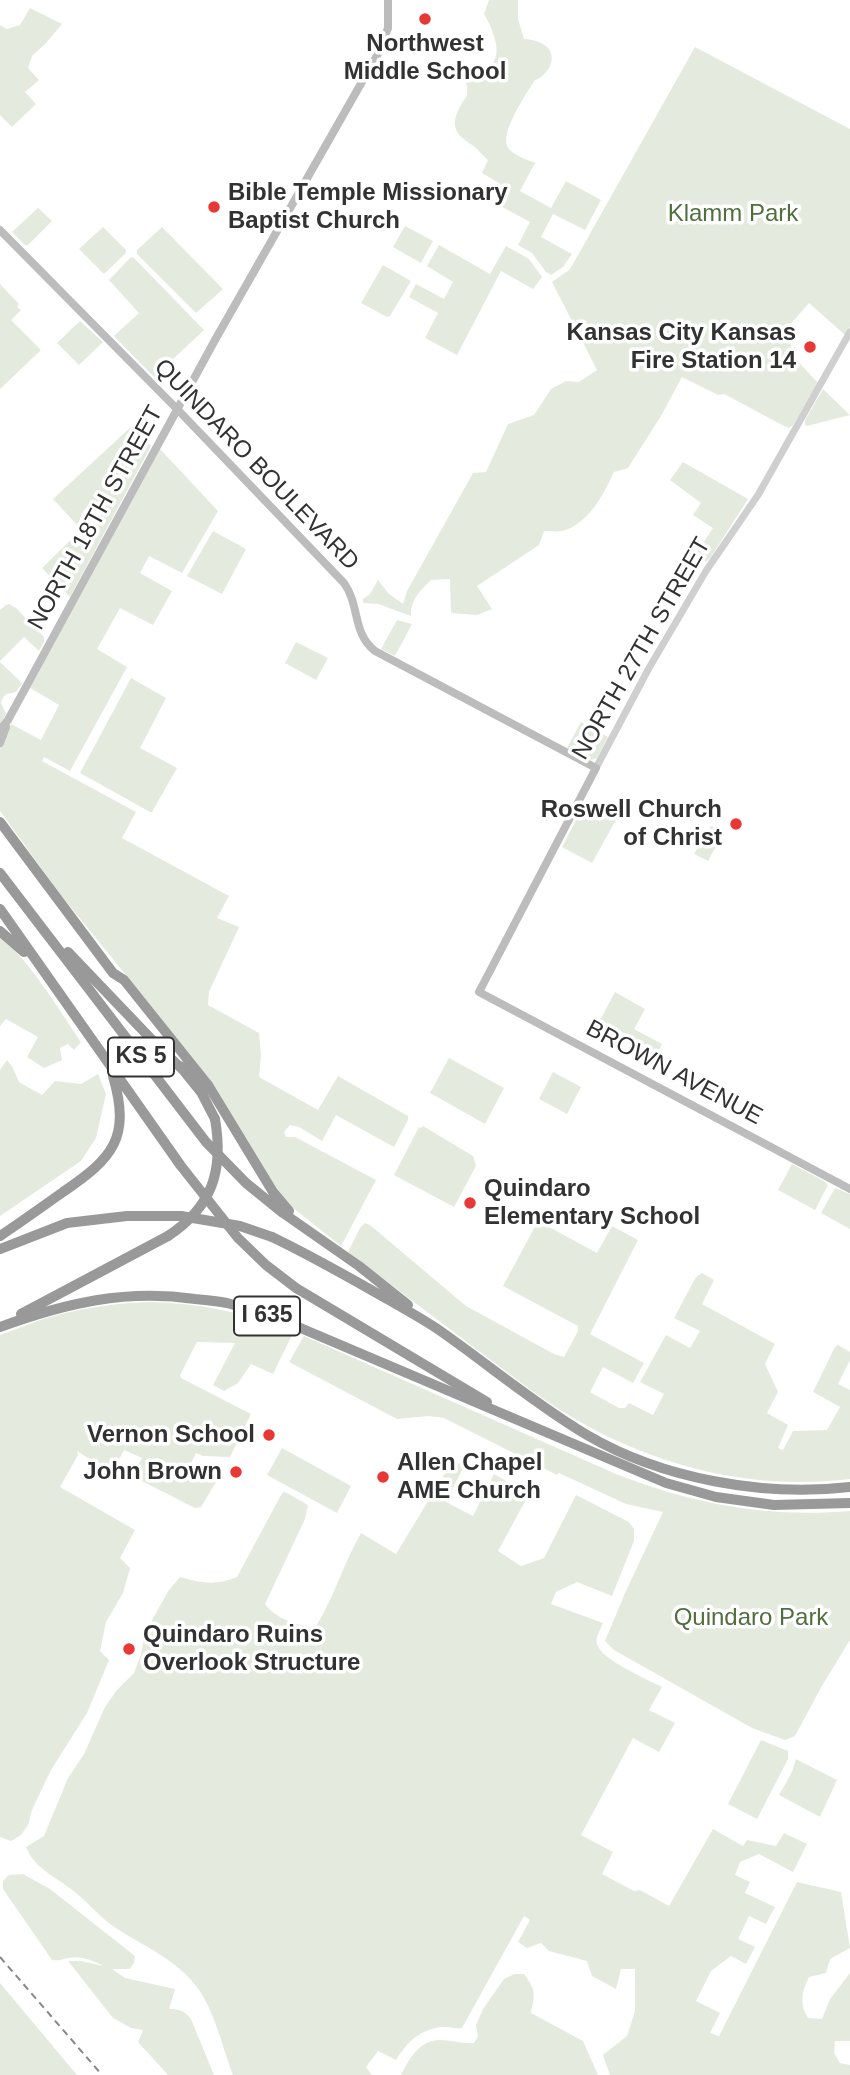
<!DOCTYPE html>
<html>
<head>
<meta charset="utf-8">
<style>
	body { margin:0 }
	canvas { display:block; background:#fff }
</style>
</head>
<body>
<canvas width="850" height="2075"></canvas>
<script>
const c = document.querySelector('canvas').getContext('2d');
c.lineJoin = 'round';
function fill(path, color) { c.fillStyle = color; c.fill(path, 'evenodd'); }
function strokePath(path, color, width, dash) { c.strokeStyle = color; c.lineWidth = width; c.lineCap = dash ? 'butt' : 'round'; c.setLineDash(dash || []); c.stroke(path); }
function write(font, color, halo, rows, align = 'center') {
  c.font = font + ' Arial,sans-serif'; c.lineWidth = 7; c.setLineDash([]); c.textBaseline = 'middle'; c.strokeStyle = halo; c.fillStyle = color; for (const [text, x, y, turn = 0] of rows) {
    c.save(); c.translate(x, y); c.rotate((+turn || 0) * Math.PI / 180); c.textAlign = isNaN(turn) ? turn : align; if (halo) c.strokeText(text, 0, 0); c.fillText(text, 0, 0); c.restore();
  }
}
const green = new Path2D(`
	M 489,0 L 518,0 L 518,19 L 524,39 C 531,39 547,43 550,51 C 556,63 545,77 535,80 C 527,93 496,137 510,150 C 516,156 528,160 535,163 L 520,191 L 551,208 L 566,181 L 601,200 L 585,230 L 553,214 L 541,237 L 572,254 L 563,267 L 551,275 L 546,272 L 532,253 L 518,245 L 530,222 L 495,203 L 504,186 L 482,173 L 488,160 C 482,155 476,147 472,145 C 453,133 450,124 462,103 C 465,98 467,98 467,93 C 468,89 467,86 466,82 L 461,78 L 461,74 L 468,69 C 510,74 497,36 484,14 Z
	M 30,8 L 62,24 L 46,43 L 32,56 L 28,68 L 39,80 L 25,92 L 36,104 L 12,127 L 0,115 L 0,25 L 7,29 L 20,25 Z
	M 695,47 L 850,129 L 850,326 L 845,335 L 809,303 L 788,327 L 793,356 L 818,383 L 793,425 L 789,428 L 784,426 L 728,396 L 724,394 L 718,395 L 682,377 L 661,416 L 628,468 L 614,472 C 603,495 589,524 562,531 C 557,532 549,531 544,531 L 539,545 L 477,586 L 492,609 L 477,615 L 451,613 L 450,579 L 431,580 C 420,591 410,600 411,616 L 378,604 L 363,603 L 363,599 L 370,594 L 378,580 L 389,594 L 403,604 L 407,591 L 473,473 L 486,472 L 508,424 L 534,415 L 551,389 L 566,381 L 579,382 L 597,370 L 552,282 L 569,270 L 573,264 Z
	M 38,208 L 52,221 L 28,245 L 25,245 L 12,232 Z
	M 405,226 L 433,241 L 421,263 L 393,247 Z
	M 103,227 L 126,250 L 126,253 L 104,274 L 79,249 Z
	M 162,227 L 223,289 L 196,313 L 137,254 L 137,250 Z
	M 439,245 L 490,274 L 506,246 L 529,259 L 542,277 L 533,289 L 501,271 L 457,355 L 425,338 L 438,313 L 409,297 L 416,284 L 444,299 L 453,282 L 427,266 Z
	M 131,257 L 134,258 L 204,330 L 154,377 L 114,336 L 139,313 L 109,280 Z
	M 383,265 L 411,281 L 390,316 L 387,317 L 361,303 Z
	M 0,284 L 19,304 L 17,307 L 21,310 L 11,320 L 41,350 L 0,389 Z
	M 80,321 L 103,342 L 79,365 L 57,343 Z
	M 823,389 L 850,415 L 807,426 L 805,425 L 805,420 Z
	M 132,426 L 151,446 L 70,597 L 42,568 L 82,529 L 96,523 L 101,516 L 101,511 L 93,506 C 81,507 83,516 77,525 L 53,499 Z
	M 160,449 L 218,511 L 182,573 L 149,556 L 140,573 L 172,591 L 153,625 L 120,608 L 97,649 L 127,667 L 70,771 L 44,757 L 42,761 L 136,812 L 122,838 L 229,896 L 217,918 L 239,927 L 209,992 L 208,1005 L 259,1033 L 261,1055 L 259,1077 L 318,1110 L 338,1076 L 408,1116 L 408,1120 L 394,1147 L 336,1115 L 322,1141 L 299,1127 L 290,1125 L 284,1132 L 286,1137 L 295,1137 L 376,1180 L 341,1246 L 293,1208 L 282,1196 L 147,1001 L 60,894 L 0,811 L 0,748 L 11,724 L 41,740 L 59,705 L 30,688 Z
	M 683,462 L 748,499 L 711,557 L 706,562 L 695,555 L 713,528 L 693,515 L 701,503 L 670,480 Z
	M 213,531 L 246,549 L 222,594 L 187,576 Z
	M 9,604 L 16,608 L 44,637 L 44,642 L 39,651 L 24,637 L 0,661 L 0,610 L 6,605 Z
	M 397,620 L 412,624 L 395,656 L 381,649 Z
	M 296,642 L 328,658 L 316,680 L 285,663 Z
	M 0,662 L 22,683 L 17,691 C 8,696 6,689 1,703 L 6,714 L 0,725 Z
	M 131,678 L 166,698 L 140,748 L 177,768 L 152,812 L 150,812 L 80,773 Z
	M 581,722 L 608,737 L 597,758 L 591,760 L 567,748 Z
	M 588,804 L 616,820 L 592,863 L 562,847 L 584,805 Z
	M 711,826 L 724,832 L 708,861 L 694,854 Z
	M 0,936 C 33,965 56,1006 81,1042 L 74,1050 L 68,1044 L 60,1048 L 62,1060 L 44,1068 L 27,1057 L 38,1037 L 6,1019 L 0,1026 Z
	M 615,992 L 645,1009 L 634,1029 L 662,1044 L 658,1052 L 600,1020 Z
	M 449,1058 L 504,1088 L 485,1124 L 430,1093 Z
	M 7,1060 L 12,1066 L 19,1082 L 42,1095 L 55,1081 L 81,1084 L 98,1074 L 106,1094 L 96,1138 L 81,1161 L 0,1216 L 0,1070 Z
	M 553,1072 L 581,1087 L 567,1114 L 539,1099 Z
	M 423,1126 L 473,1156 L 476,1166 L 454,1207 L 394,1175 L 419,1127 L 421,1128 Z
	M 792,1164 L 824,1181 L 828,1185 L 815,1210 L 778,1190 Z
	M 835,1188 L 850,1194 L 850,1229 L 821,1213 Z
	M 538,1221 L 597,1253 L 612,1226 L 638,1240 L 590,1334 L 644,1363 L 633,1383 L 603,1367 L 590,1392 L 619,1408 L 625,1408 L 629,1403 L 653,1415 L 664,1394 L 640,1382 L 666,1335 L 690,1348 L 700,1331 L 674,1318 L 696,1277 L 702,1273 L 714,1280 L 702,1304 L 775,1344 L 765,1364 L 778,1392 L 767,1413 L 788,1425 L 778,1448 L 783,1450 L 793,1431 L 827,1430 L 840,1407 L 813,1392 L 835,1347 L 838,1345 L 850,1352 L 850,1360 L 838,1384 L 850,1390 L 850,1479 C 743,1492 637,1462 548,1402 C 524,1386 502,1368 480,1352 C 436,1319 392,1285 348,1252 L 360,1228 L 365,1223 L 370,1225 L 466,1306 L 554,1354 L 564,1357 L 578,1331 L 578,1326 L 503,1286 Z
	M 149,1302 C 200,1303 246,1313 294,1331 L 273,1374 L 251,1364 L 238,1383 L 224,1391 L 213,1385 L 235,1343 L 197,1342 L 180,1375 L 181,1378 L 251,1414 L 230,1457 L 203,1456 L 196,1453 L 190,1465 L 195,1471 L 216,1482 L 201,1507 L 195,1508 L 132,1476 L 142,1458 L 124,1450 L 114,1469 L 94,1462 L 77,1451 L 78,1455 L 60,1487 L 135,1530 L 120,1558 L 130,1568 L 123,1593 L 106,1622 L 100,1651 L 109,1660 L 87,1713 L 51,1770 L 32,1810 L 28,1825 L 21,1835 L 11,1841 L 0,1837 L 0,1335 C 19,1328 38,1320 57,1315 C 88,1307 118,1303 149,1302 Z
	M 304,1336 L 616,1474 C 692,1504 768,1518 850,1511 L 850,1640 L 823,1684 L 795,1736 L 785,1740 L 752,1728 L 614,1650 L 605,1641 L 625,1593 L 663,1512 L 626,1504 L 559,1473 L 557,1475 L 444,1418 L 429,1416 L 397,1419 L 289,1362 Z
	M 282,1448 L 351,1486 L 337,1513 L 267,1475 Z
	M 453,1460 L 464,1466 L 446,1502 L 473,1516 L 494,1474 L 529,1494 L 498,1551 L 521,1566 L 544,1558 L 576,1495 L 629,1522 L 634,1529 L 634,1541 L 612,1596 L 577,1582 L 556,1592 L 551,1604 L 603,1623 C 601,1629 595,1637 597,1644 C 601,1660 647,1679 662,1687 L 649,1710 L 675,1723 L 659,1752 L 633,1738 L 581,1835 L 613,1852 L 602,1874 L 634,1891 L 640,1890 L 669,1906 L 713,1829 L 743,1846 L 747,1840 L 776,1846 L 784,1833 L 807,1844 L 793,1872 L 759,1854 L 740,1862 L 735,1875 L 750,1882 L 745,1893 L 775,1907 L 766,1924 L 749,1916 L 738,1939 L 755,1947 L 746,1964 L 731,1956 L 711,1971 L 696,2001 L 720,2013 L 710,2033 L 719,2036 L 797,1882 L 841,1892 L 850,1948 L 830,1959 L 826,1973 L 809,1977 C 802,1991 799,2004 808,2018 L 822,2019 L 830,1999 L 850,1973 L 850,2041 L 835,2041 L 834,2053 L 840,2063 L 850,2065 L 850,2075 L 610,2075 L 603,2055 L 627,2036 L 635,2011 L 635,1969 L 621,1969 L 616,1989 L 592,1976 L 587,1961 L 549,1951 L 541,1943 L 527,1948 L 518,1942 L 530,1920 L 524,1916 L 462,2028 C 454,2029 447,2026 440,2027 C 416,2032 408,2042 396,2060 L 378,2051 L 366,2067 L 372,2075 L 233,2075 C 223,2049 215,2013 199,1990 C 178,1959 142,1946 113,1926 C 98,1916 87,1901 72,1890 C 56,1877 34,1868 26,1847 L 44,1836 L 68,1778 L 84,1754 L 105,1707 L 117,1690 L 134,1673 L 141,1654 L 144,1639 L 153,1618 L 169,1590 L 180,1577 C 200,1583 217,1586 237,1577 L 281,1495 L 283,1492 L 287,1493 L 308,1505 L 305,1519 L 265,1604 C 276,1619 297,1625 315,1628 C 334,1598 343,1564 361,1533 L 396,1554 Z
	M 761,1740 L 788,1751 L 788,1759 L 757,1819 L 728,1804 Z
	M 796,1759 L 837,1780 L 820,1817 L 779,1795 L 792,1772 Z
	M 23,1874 L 50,1889 L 135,1956 L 134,1963 L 130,1969 L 112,1969 L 125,1978 L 175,1989 L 169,2009 C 179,2009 185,2011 191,2019 L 214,2075 L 168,2075 L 138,2042 L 143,2030 L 131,2028 L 113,2018 L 68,1961 L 81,1961 L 104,1966 C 94,1961 80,1955 69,1958 C 62,1959 60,1961 52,1960 L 3,1889 L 3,1881 L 9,1875 Z
	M 514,1974 L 524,1974 C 536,1990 535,1994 531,2013 L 583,2041 L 598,2075 L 401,2075 C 410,2058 419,2040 441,2040 C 452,2040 462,2044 474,2043 L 478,2036 L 476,2025 L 483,2009 L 504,1979 Z
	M 0,1983 L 77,2075 L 0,2075 Z`);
const tertiary = new Path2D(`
	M 596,768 L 649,668 L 706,571 L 758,495 L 850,332`);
const secondary = new Path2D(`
	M 0,230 L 178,410 L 344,583 C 360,605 352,633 375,651 L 596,768 L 479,992 L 850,1189
	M 0,730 L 8,720 L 215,340 L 379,52 L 388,28 L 388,0
	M 0,743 L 6,727`);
const motorway = new Path2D(`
	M 0,822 L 113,973 L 124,980 L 208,1085 L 273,1192 L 289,1211
	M 0,873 L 206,1142 L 246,1183 L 283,1213 L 359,1266 L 408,1305
	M 0,909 L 181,1166 L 238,1238 L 266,1265 L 296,1288 L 487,1402
	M 0,931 L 24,952
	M 68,952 L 154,1042 L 183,1070
	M 180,1066 L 201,1092 L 215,1119
	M 0,1236 C 21,1222 42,1207 63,1192 C 113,1158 131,1138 113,1076
	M 272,1237 C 312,1256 350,1278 389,1300 C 406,1310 423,1319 439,1330 C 489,1365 535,1404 587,1435 C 662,1479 764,1497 850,1487
	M 0,1249 L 67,1223 L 127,1216 L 181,1216
	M 21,1314 L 168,1236
	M 0,1327 C 66,1303 125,1289 195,1299 C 206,1300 217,1301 227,1303 C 246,1308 265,1315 284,1321 L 666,1483 L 716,1497 L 774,1505 L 850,1503`);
const rail = new Path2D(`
	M 0,1957 L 102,2075`);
const motorwayBridge = new Path2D(`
	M 181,1216 L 240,1226 L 272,1237
	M 168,1236 C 212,1207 224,1171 215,1119`);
const markers = [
	[425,19,7,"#e73836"],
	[214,207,7,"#e73836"],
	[810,347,7,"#e73836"],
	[736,824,7,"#e73836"],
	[470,1203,7,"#e73836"],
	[269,1435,7,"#e73836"],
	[236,1472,7,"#e73836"],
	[383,1477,7,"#e73836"],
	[129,1649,7,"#e73836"]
];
const shields = [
	[141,1057,66],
	[267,1316,66]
];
const shieldNames = [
	["KS 5",141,1057],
	["I 635",267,1316]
];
const poiNames = [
	["Northwest",425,44,"center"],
	["Middle School",425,72,"center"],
	["Bible Temple Missionary",228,193],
	["Baptist Church",228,221],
	["Kansas City Kansas",796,333,"right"],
	["Fire Station 14",796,361,"right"],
	["Roswell Church",722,810,"right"],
	["of Christ",722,838,"right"],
	["Quindaro",484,1189],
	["Elementary School",484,1217],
	["Vernon School",255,1435,"right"],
	["Allen Chapel",397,1463],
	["AME Church",397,1491],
	["John Brown",222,1472,"right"],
	["Quindaro Ruins",143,1635],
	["Overlook Structure",143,1663]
];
const parkNames = [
	["Klamm Park",733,214],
	["Quindaro Park",751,1618]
];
const streetNames = [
	["QUINDARO BOULEVARD",256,465,46],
	["NORTH 18TH STREET",96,518,-61],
	["NORTH 27TH STREET",642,649,-60],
	["BROWN AVENUE",674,1073,28]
];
fill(green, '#e4ebde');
strokePath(tertiary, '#cfcfcf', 7);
strokePath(secondary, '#bcbcbc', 8);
strokePath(motorway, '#999', 10);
strokePath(rail, '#878787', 2, [7, 5]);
strokePath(motorwayBridge, '#999', 10);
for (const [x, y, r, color] of markers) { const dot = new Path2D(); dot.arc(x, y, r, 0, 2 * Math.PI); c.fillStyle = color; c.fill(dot); strokePath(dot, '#fff', 2.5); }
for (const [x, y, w] of shields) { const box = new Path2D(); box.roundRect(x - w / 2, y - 19.5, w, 39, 5); c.fillStyle = '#fff'; c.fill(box); strokePath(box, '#323232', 2); }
write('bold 23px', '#323232', null, shieldNames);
write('bold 24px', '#323232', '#fff', poiNames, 'left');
write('24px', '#516f3e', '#fff', parkNames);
write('24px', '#323232', '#fff', streetNames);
</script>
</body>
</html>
